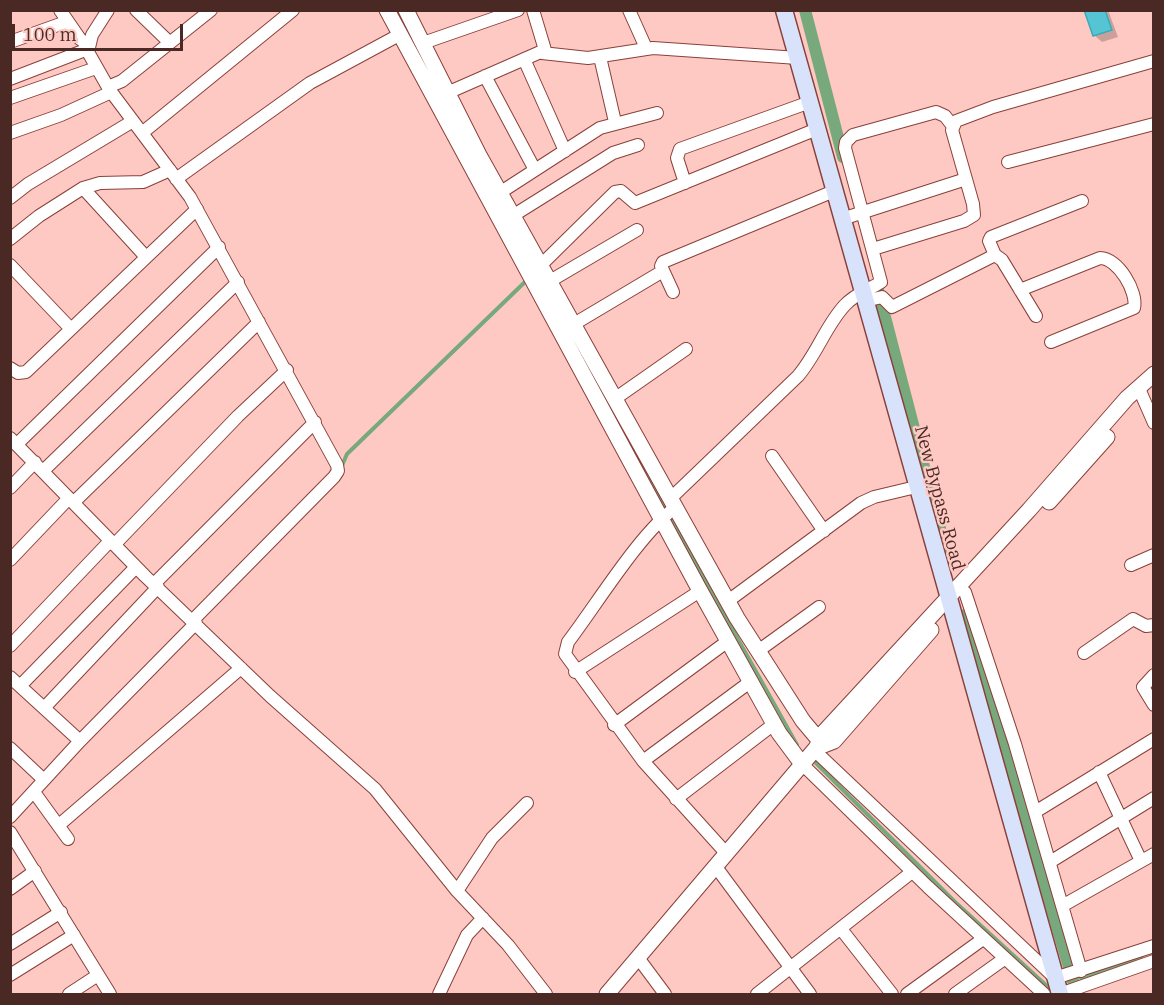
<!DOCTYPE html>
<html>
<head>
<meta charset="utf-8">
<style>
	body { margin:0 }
	#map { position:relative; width:1164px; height:1005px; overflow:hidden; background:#fec9c2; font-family:"IBM Plex Serif",serif }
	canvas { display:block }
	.frame { position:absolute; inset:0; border:12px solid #4a2925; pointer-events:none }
	.scale { position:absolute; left:12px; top:24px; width:171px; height:27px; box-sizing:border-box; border:3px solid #4a2925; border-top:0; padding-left:8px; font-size:18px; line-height:21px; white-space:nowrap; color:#4a2925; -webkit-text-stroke:4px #fec9c2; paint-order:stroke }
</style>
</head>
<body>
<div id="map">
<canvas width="1164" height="1005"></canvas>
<div class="frame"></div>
<div class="scale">100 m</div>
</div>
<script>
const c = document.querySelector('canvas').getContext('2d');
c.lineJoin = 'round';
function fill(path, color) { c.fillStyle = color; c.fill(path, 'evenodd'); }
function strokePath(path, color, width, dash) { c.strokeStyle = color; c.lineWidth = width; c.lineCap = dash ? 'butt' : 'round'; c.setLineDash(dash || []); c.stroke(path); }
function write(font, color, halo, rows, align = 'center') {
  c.font = font + ' "IBM Plex Serif",serif'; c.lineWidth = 5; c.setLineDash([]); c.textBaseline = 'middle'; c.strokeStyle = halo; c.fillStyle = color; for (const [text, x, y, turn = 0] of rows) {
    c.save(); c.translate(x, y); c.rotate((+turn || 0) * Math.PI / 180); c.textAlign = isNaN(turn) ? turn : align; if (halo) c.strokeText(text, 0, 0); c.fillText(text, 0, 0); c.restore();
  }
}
const shadow = new Path2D(`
	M 1086,10 L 1108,10 L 1118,37 L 1102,42 L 1094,35 Z`);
const stream = new Path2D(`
	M 635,455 L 797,745
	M 341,468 L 347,454 L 527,280
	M 814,761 L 955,902 L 1049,988
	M 1081,978 L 1142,956`);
const canal = new Path2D(`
	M 805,10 L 843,157
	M 878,290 L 949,563
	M 965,615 L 1077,994`);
const building = new Path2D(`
	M 1084,10 L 1105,10 L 1112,30 L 1093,36 Z`);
const minor = new Path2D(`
	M 60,10 L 80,39 L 88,45
	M 136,10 L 169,42
	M 629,10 L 646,48
	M 10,42 L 66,22
	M 423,43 L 518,10
	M 542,53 L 588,58 L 653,48 L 798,58
	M 600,57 L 615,122
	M 524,59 L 565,151
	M 485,76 L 535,170
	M 10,79 L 88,49
	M 108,87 L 122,81 L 211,10
	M 109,89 L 190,197 L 337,465 L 338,471 L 334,477 L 193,620
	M 447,93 L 545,50 L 533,10
	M 10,98 L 96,68
	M 10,133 L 61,115 L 107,94 L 109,89 L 88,52 L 92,35 L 108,10
	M 142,133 L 293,10
	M 1008,162 L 1154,124
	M 176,179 L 310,83 L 399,35
	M 685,183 L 677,158 L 680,149 L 810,102
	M 83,188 L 146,257
	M 501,192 L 600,128 L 657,113
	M 10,198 L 28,184 L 133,121
	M 514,215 L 613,153 L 638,145
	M 842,219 L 966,179
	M 10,239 L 39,216 L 83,188 L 100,183 L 143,182 L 170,170
	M 873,249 L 964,221 L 974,215 L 973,204 L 952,130 L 956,121 L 993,107 L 1154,61
	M 995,255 L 989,241 L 991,237 L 1082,201
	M 10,265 L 71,329
	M 541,265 L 615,192 L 621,191 L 635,203 L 817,129
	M 550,281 L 637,230
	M 1020,290 L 1100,258 C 1118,258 1138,292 1134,308 L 1051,342
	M 673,292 L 661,266 L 663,262 L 834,191
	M 865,301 L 882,297 L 892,307 L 995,255 L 1002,260 L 1036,316
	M 574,324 L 663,271
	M 10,368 L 18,373 L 26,372 L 197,209
	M 1140,391 L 1154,423
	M 616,398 L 686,349
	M 10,438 L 145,576 L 270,696 L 375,789 L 457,891 L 508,945 L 546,994
	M 17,444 L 219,247
	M 772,456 L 824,531
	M 43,471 L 238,282
	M 10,488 L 35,462
	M 671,498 L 798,376 C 817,354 826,325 845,305 C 856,293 869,290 881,282 L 845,148 L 846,142 L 853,135 L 936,112 L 945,116 L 952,125
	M 74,502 L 259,322
	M 676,507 C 640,533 597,604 568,642 L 565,654 L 643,761 L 726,853
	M 114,545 L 238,416 L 287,370
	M 10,560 L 69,498
	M 1131,565 L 1154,555
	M 154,584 L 315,422
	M 965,592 L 1015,744 L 1081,971
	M 728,601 L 861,503 L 874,497 L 916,487
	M 10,646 L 110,541
	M 758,651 L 819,607
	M 1084,653 L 1133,619 L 1146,626 L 1154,625
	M 575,672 L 700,591
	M 1154,675 L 1143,687 L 1154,705
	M 10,677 L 80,741
	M 20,686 L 136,567
	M 44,708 L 158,587
	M 614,725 L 728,641
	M 10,748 L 44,780
	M 814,750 L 1055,978 L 1154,946
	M 643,761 L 750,682
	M 802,764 L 928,887 L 1044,994
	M 1099,772 L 1141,861
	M 34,792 L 68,839
	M 676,799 L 774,724
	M 1035,812 L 1154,739
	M 10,817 L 80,741 L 196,623
	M 59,825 L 241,668
	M 10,832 L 110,994
	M 1050,862 L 1154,798
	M 716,867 L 810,994
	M 10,889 L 35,871
	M 457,891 L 492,838 L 527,803
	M 1062,906 L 1154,854
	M 841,929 L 892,994
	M 10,944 L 61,912
	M 639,959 L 665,994
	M 10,975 L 74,935
	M 69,994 L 98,975
	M 439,994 L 467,935 L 483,918
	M 757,994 L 912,872
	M 907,994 L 983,939
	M 955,994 L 1004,959
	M 1060,994 L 1154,961`);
const tertiary = new Path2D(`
	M 387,10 L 698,587 L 779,733 L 802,764
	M 406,10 L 480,157 L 737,618 L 803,721 L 819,740
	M 1049,502 L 1107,437
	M 816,748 L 834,741 L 931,630
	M 607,994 L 816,748 L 824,732 L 1029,510 L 1127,398 L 1154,374`);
const secondary = new Path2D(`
	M 784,10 L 1060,994`);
const streetNames = [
	["New Bypass Road",939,498,75]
];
fill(shadow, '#0003');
strokePath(stream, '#77a97c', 4);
strokePath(canal, '#77a97c', 12);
fill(building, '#56c5d3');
strokePath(building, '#38abb9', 1.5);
strokePath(minor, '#8a403a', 14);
strokePath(tertiary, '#8a403a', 17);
strokePath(secondary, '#8a403a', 19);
strokePath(minor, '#fff', 12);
strokePath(tertiary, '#fff', 15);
strokePath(secondary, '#d9e2fb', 16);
write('18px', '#4a2925', '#fec9c2', streetNames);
</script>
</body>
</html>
